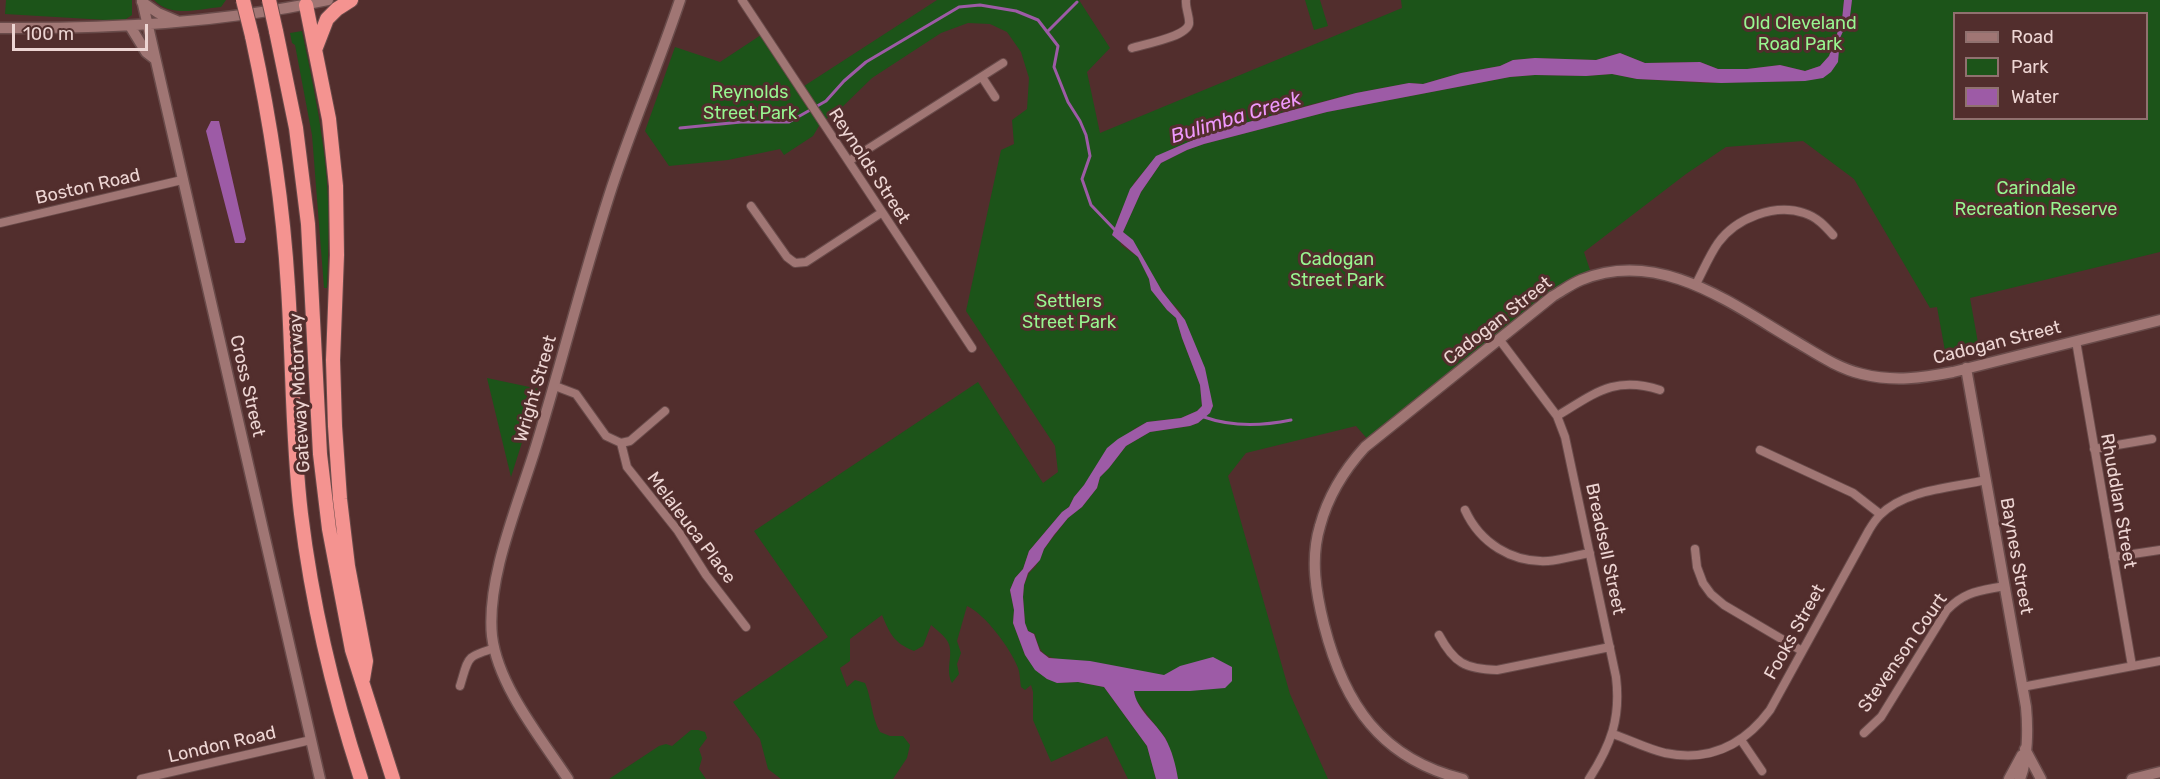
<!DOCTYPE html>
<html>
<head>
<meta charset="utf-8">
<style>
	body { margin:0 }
	#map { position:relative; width:2160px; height:779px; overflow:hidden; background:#522e2d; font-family:Rubik,sans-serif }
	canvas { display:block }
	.legend { position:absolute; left:1953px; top:12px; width:195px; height:108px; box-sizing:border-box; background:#522e2d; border:2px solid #90716f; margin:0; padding:8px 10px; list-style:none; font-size:18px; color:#edd5d3 }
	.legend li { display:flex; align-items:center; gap:12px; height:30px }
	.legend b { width:30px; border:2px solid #90716f }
	.scale { position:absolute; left:12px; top:24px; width:136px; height:27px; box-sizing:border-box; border:3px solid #edd5d3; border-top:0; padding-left:8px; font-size:18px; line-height:21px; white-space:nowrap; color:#edd5d3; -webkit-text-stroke:4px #522e2d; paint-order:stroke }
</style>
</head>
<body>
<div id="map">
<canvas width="2160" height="779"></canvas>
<ul class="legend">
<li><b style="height:8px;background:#a07674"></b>Road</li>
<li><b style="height:16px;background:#1c5419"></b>Park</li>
<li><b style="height:16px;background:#9d5ba6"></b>Water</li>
</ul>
<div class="scale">100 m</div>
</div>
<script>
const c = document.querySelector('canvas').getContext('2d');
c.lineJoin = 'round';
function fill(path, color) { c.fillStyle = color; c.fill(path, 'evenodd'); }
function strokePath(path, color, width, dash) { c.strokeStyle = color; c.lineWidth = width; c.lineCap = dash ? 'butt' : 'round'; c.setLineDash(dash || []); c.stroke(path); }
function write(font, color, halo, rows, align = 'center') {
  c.font = font + ' Rubik,sans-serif'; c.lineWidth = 6; c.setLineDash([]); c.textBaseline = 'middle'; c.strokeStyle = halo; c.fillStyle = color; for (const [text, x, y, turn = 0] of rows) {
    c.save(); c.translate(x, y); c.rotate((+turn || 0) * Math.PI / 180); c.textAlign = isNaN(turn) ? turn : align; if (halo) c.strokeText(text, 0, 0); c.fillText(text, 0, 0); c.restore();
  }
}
const green = new Path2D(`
	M 6,0 L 132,0 L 132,15 L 123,21 L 5,14 Z
	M 154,0 L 226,0 L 221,7 C 198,9 171,18 154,0 Z
	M 937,0 L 1079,0 L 1110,48 L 1087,72 L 1100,133 L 1402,8 L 1401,0 L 1844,0 L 1842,20 L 1829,56 L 1820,66 L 1805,71 L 1780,65 L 1747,69 L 1718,69 L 1700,62 L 1645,63 L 1620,53 L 1596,60 L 1534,58 L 1513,60 L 1500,66 L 1461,73 L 1423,84 L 1409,83 L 1356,93 L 1290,110 L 1200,137 L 1156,157 L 1134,183 L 1117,221 L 1121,245 L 1138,257 L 1149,279 L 1152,290 L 1167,310 L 1176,318 L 1182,338 L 1200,385 L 1202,406 L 1197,411 L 1181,418 L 1147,422 L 1134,429 L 1074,497 L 1069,507 L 1062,512 L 1029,551 L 1023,569 L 1015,578 L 1010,590 L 1014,610 L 1013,623 L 1025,655 L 1057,683 L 1078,682 L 1104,687 L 1147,746 L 1156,779 L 1128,779 L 1107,736 L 1051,762 L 1033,720 L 1033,692 L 1031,685 L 1025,690 L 1021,687 C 1020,681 1020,673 1018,668 C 1011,649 985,614 967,606 L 957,641 L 961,653 L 957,664 L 959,674 L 952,683 C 944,668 956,652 946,639 C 942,634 936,629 931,625 L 923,646 L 914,651 C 894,643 890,634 882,615 L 850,639 L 850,661 L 840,668 L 847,687 L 855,680 L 865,683 C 872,699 871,716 880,732 L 890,736 L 903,736 L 910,745 L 907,758 L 893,779 L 781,779 L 768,769 L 760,739 L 733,702 L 828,637 L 754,531 L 978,382 L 1043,483 L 1058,472 L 1055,446 L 966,311 L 1001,150 L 1014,144 L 1012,120 L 1027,109 L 1029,78 L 1021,52 L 1007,32 L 990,24 L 968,23 L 941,33 L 872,78 L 835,114 L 822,121 L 813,136 L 784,155 L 780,149 L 728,160 L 669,166 L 645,131 L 675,47 L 720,62 L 764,33 L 801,88 Z
	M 1305,0 L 1320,0 L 1328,26 L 1314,30 Z
	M 1852,0 L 2160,0 L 2160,252 L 1970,298 L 1980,354 L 1947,362 L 1937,307 L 1930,308 L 1854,179 L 1803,141 L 1726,147 L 1686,174 L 1584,252 L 1592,276 L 1579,281 L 1370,442 L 1356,426 L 1246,453 L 1228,476 L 1290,694 L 1328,779 L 1178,779 L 1166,739 L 1135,699 L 1134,691 L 1059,659 C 1042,657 1039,649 1035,634 L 1028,631 L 1025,624 L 1023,597 L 1024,585 L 1029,573 L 1036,566 L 1044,549 L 1068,518 L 1082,507 L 1097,488 L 1100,477 L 1109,468 L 1126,446 L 1150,432 L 1190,426 L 1198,423 L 1213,406 L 1180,311 L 1169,301 L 1123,232 L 1141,192 L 1161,163 L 1187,150 L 1204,144 L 1327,112 L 1510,77 L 1535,75 L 1586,76 L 1612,74 L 1637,79 L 1706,83 L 1805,81 L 1840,49 L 1840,38 L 1850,16 ZM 1954,14 L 2146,14 L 2146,118 L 1954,118 Z
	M 302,31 C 310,69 318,107 323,145 C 330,193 329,240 327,288 L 324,288 L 312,135 L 295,45 L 292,43 L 290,33 Z
	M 487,378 L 539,389 L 511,477 Z
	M 691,730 L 698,730 L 705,732 L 707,738 L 699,749 L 702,758 L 699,769 L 706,779 L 609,779 L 659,746 L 666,744 L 672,746 Z`);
const water = new Path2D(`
	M 1844,0 L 1852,0 L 1850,16 L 1840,38 L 1838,62 L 1831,72 L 1823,78 L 1805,81 L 1721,83 L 1637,79 L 1612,74 L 1586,76 L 1535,75 L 1510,77 L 1327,112 L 1204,144 L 1187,150 L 1161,163 L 1141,192 L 1123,232 L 1133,240 L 1162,291 L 1185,320 L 1205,368 L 1213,406 L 1210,413 L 1198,423 L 1190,426 L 1150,432 L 1126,446 L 1109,468 L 1100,477 L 1097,488 L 1082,507 L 1068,518 L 1054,535 L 1044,549 L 1040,560 L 1028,573 L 1024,585 L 1023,597 L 1025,623 L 1028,631 L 1034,634 L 1040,651 L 1049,658 L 1090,661 L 1164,675 L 1180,666 L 1213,657 L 1232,667 L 1232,681 L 1225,688 L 1190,691 L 1134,691 C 1136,709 1156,723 1165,738 C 1172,750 1176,766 1178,779 L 1156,779 L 1147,746 L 1104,687 L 1078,682 L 1057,683 L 1047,679 L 1035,670 L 1025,655 L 1013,623 L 1014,610 L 1010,590 L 1015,578 L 1023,569 L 1029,551 L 1062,512 L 1069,507 L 1074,497 L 1084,485 L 1107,448 L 1118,439 L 1147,422 L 1181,418 L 1197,411 L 1202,406 L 1200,385 L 1182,338 L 1176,318 L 1167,310 L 1151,290 L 1149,279 L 1138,257 L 1112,235 L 1130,189 L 1156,156 L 1200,137 L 1230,127 L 1356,93 L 1409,83 L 1423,84 L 1461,73 L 1500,66 L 1513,60 L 1535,58 L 1596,60 L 1620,53 L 1645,63 L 1700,62 L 1718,69 L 1747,69 L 1780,65 L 1805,71 L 1820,66 L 1829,56 L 1842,20 Z
	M 211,121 L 219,121 L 246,239 L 244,243 L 235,243 L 206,131 Z`);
const stream = new Path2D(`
	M 1047,32 L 1077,2
	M 680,128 L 741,122 L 789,122 L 826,101 L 844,81 L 866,62 L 959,7 L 980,5 L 1016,11 L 1038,20 L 1058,46 L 1054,67 L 1068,102 L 1080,121 L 1086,135 L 1090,156 L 1082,179 L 1091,205 L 1115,230
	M 1204,417 C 1232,427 1262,426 1291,420`);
const street = new Path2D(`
	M 742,0 L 972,348
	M 1132,48 C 1145,44 1186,37 1189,24 C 1190,17 1185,8 1186,0
	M 982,77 L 995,97
	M 849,161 L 1003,63
	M 751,206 L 787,257 L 795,263 L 806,262 L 881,213
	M 0,223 L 182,180
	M 1696,284 C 1703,271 1709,256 1718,243 C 1736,218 1775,203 1804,213 C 1817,217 1825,226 1833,235
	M 1499,339 L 1557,416 L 1565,437 L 1616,677 C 1621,718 1611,745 1589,779
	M 2076,341 L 2132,666
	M 555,386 L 576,394 L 606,436 L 621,443 L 630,441 L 665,411
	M 1557,416 C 1594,394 1614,375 1660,390
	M 621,443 L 627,467 L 678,531 L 706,575 L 746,627
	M 2094,449 L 2152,439
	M 1760,450 L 1853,493 L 1880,514
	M 1465,510 C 1480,543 1512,563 1548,561 C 1562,560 1577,555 1590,553
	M 1695,549 L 1697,567 L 1703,583 L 1711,594 L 1724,605 L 1802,651
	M 2113,557 L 2160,550
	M 1439,635 C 1454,663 1465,669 1497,670 L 1610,647
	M 460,686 C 469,657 465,657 495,648
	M 2022,687 L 2160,661
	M 1864,733 L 1881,717 L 1947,610 C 1965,591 1980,591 2004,586
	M 1613,734 C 1630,740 1648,749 1665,753 C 1709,762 1744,745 1770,710 L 1869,530 C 1872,525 1876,519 1880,515 C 1906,489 1952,488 1986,480
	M 1741,740 L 1762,771
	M 141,779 L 311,740`);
const secondary = new Path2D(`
	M 142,0 L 320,779
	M 142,2 L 158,13 L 177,21
	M 130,26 L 146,52 L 155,59
	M 0,28 C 111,29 220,23 328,0
	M 1966,368 L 2026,707 C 2028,728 2028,759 2020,779
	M 2025,749 L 2041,779
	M 568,779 C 541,738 498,686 492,636 C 486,577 520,500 537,443 C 562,361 583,277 609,196 C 630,130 658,66 680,0
	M 1463,779 C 1381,759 1344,704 1324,625 C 1316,593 1310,559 1320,526 C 1328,496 1345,469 1365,447 L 1553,296 C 1562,291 1571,284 1581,280 C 1661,247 1734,306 1800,344 C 1820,356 1840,369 1862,374 C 1894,382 1922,378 1953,372 L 2160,320
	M 2009,779 L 2022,755
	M 2132,779 L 2160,772`);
const highway = new Path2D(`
	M 306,5 L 329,119 L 336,186 L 337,255 L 333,360 L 335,426 L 340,499 L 348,566 L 366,661 L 363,679
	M 276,31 L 296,128 L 308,224 L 320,454 L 329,529 L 352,650 L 393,779
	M 252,36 C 270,119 283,203 288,287 C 293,363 292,439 301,514 C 312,604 333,693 361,779
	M 315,50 L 327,19 L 337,9 L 351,0`);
const highwayBridge = new Path2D(`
	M 243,0 L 252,36
	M 269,0 L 276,31`);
const parkNames = [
	["Old Cleveland",1800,24],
	["Road Park",1800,45],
	["Reynolds",750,93],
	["Street Park",750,114],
	["Carindale",2036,189],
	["Recreation Reserve",2036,210],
	["Cadogan",1337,260],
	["Street Park",1337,281],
	["Settlers",1069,302],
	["Street Park",1069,323]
];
const streetNames = [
	["Reynolds Street",869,166,57],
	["Boston Road",88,187,-13],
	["Cadogan Street",1498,321,-38],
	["Cadogan Street",1997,343,-14],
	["Cross Street",247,386,77],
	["Wright Street",536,389,-74],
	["Gateway Motorway",300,393,-93],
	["Rhuddlan Street",2118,501,80],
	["Melaleuca Place",691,528,53],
	["Breadsell Street",1605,549,78],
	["Baynes Street",2016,556,80],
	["Fooks Street",1795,632,-61],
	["Stevenson Court",1903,653,-55],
	["London Road",222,745,-13]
];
const waterNames = [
	["Bulimba Creek",1236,118,-17]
];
fill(green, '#1c5419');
fill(water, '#9d5ba6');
strokePath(stream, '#9d5ba6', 3);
strokePath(street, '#694b4a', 10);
strokePath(secondary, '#694b4a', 13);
strokePath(highway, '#694b4a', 16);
strokePath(street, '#a07674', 8);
strokePath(secondary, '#a07674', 10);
strokePath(highway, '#f49390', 14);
strokePath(highwayBridge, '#694b4a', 16, []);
strokePath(highwayBridge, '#f49390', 14);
write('18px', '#98f690', '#522e2d', parkNames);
write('18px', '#edd5d3', '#522e2d', streetNames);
write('italic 20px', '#ef98fc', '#522e2d', waterNames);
</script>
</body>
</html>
